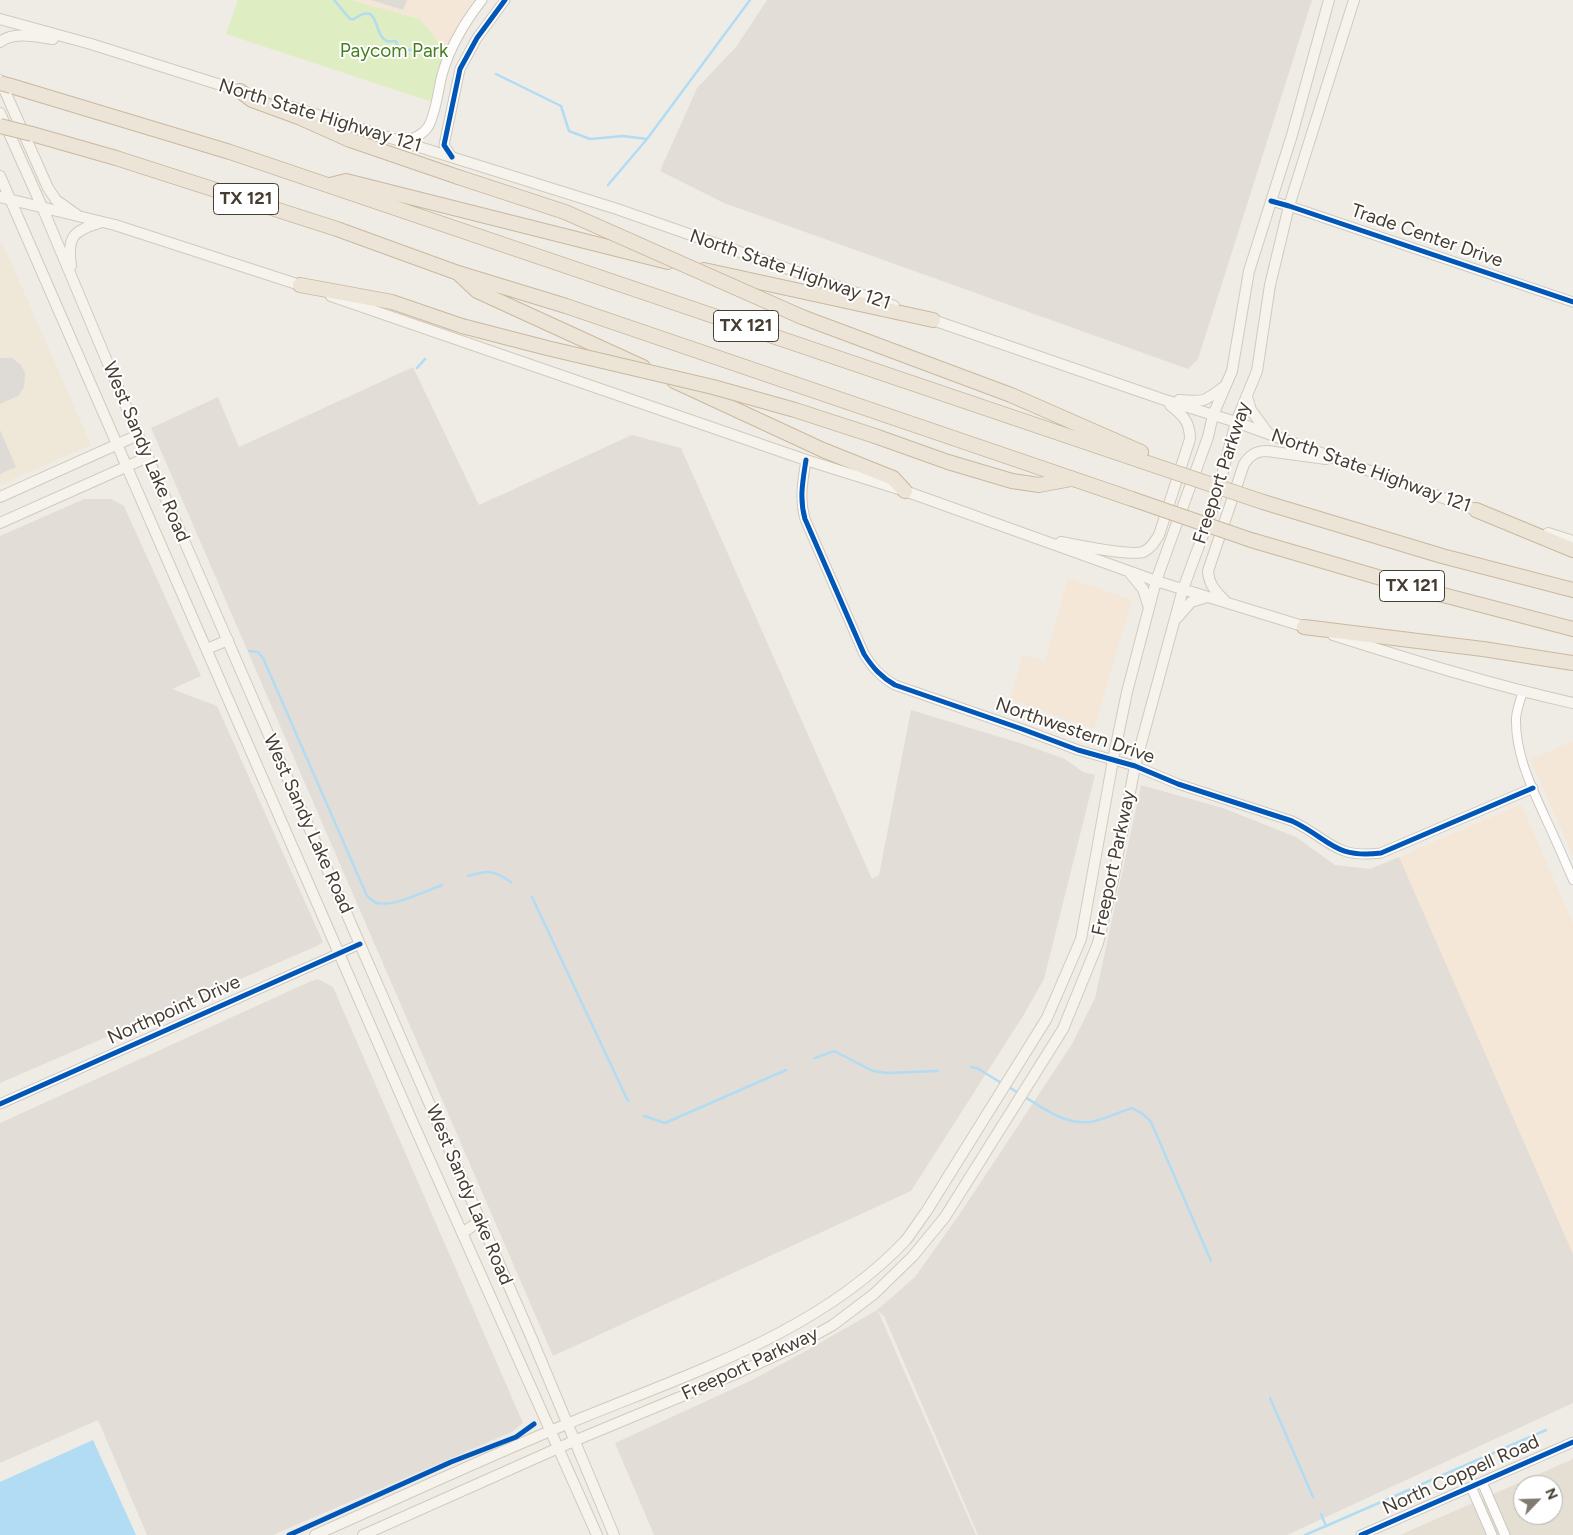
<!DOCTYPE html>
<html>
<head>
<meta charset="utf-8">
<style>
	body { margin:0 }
	#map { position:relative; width:1573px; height:1535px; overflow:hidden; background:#efece6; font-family:Figtree,sans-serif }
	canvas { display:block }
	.north { position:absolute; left:1513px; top:1475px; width:50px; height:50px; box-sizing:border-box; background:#fff; border:1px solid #b5b1ad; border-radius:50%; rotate:66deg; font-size:14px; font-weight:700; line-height:20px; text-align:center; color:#463d32 }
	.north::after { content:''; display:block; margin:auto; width:18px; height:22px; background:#817a71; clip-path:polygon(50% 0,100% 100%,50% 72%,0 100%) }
</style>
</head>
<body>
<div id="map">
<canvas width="1573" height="1535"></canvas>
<div class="north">N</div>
</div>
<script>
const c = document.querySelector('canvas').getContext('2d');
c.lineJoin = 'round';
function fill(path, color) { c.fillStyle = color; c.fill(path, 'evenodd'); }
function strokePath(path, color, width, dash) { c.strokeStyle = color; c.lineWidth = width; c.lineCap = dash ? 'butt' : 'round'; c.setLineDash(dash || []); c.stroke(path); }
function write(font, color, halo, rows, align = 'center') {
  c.font = font + ' Figtree,sans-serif'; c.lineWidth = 4; c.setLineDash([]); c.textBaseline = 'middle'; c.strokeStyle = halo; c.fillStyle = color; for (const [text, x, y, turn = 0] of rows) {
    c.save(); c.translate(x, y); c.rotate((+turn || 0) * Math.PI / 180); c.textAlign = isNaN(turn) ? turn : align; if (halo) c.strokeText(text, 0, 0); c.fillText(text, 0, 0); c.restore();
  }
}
const residential = new Path2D(`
	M 1573,1459 L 1573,1535 L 1400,1535 ZM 1523,1485 L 1553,1485 L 1553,1515 L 1523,1515 Z`);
const commercial = new Path2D(`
	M 350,0 L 484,0 L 445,50 L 420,19 Z
	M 1068,578 L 1132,600 L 1094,729 L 1010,699 L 1023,655 L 1045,661 Z
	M 1573,741 L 1573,856 L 1530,759 Z
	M 1521,804 L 1573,923 L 1573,1254 L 1399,857 Z`);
const industrial = new Path2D(`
	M 767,0 L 1312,0 L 1198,359 L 1188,369 L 724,203 L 660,171 L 697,88 L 736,47 Z
	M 413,367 L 479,505 L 632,435 L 681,448 L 872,879 L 879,875 L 911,710 L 1023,744 L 1065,759 L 1083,772 L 1095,775 L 1044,979 L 1023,1016 L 911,1191 L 553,1356 L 151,428 L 218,397 L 239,447 Z
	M 84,499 L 111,499 L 124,506 L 201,676 L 172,689 L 217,706 L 323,942 L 317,946 L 0,1083 L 0,536 Z
	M 1141,785 L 1223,808 L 1296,837 L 1335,865 L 1370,869 L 1399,857 L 1573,1254 L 1573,1403 L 1287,1535 L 978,1535 L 884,1316 L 878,1311 L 976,1535 L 654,1535 L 615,1443 L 750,1381 L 804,1352 L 877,1310 L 915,1277 L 961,1212 L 1072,1044 L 1095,998 Z
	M 318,979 L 333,987 L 523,1423 L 512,1432 L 273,1535 L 147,1535 L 98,1420 L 0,1463 L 0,1123 L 309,982 Z`);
const education = new Path2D(`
	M 2,242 L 91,445 L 0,485 L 0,243 Z`);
const green = new Path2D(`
	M 238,0 L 350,0 L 420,19 L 445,50 L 435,103 L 226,34 Z`);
const parking = new Path2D(`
	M 371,0 L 407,0 L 403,10 Z
	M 0,358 L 12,358 L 21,365 L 25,373 L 24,387 L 18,396 L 0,404 Z
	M 0,430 L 16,467 L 0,474 Z`);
const water = new Path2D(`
	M 93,1440 L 136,1535 L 0,1535 L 0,1482 Z`);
const stream = new Path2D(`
	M 334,0 L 350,19 L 354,19 C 381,0 372,35 387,41 C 390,42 393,41 396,41 L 398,47 L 406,51 L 414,49 L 428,50
	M 496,74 L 561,106 L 569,131 L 590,139 L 623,136 L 647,139 L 750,0
	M 608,185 L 647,139
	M 417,368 L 425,359
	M 249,651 L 258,652 L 263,658 L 367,896 C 370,898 373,902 377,903 C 394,907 426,891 442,885
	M 468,876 C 489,870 493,870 511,882
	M 532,897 L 627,1099 L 629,1101
	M 815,1058 L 834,1051 L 873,1071 L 887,1073 L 938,1071
	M 971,1067 L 977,1068 L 1003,1084
	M 1007,1086 L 1020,1094
	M 1025,1097 C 1044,1109 1066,1125 1090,1122 C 1103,1120 1119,1112 1132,1108 L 1143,1114 L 1151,1122 L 1211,1261
	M 644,1116 L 665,1123 L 786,1070
	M 1270,1398 L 1313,1497
	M 1321,1514 L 1326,1526 L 1546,1430
	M 1305,1535 L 1326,1526`);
const minor = new Path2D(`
	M 1523,692 C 1520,700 1517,709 1516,718 C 1515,753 1531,786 1545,817 C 1555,838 1564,859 1573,880`);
const tertiary = new Path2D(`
	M 402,142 C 411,139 422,136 428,127 C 436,114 438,90 442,75 C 450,46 464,23 482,0
	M 452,157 L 444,145 L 460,69 L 477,38 L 505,0
	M 1271,201 L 1289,206 L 1573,302
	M 806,460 C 803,480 799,498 805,519 L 864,654 C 873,668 881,677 895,685 L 1022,729 L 1078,750 L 1135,766 L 1178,784 L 1292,821 C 1330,839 1334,859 1381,853 L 1533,788
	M 0,1104 L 360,944
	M 1482,1482 L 1505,1535
	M 1471,1487 L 1492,1535
	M 1361,1535 L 1573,1442`);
const secondary = new Path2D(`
	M 0,19 L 91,44 L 246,93
	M 0,42 C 15,31 35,37 53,39
	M 0,80 L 48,188 L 56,200 L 77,215
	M 279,103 L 617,209 L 894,306
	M 0,113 L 43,209 L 138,435 L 532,1339 L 614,1535
	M 0,176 L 409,1114 L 597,1535
	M 0,197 L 115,225 L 306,287
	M 71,266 C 67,238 72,231 99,223
	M 331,296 L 806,460 L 905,491 L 1156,581 L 1309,628
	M 927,318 L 1162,399 L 1236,422 L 1482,512
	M 1247,397 L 1251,410 L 1268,433
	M 1179,400 C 1205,402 1204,402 1225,386
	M 0,497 L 138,435
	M 0,523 L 148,457
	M 1548,533 L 1573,541
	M 1061,542 C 1076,545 1132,556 1143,552 C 1151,549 1155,541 1159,535 L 1190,439 C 1190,422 1183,415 1170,405
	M 1129,572 L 1143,589 L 1149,608
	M 1226,602 C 1216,591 1209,586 1208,571 L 1244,464 C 1250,455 1256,451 1267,451 L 1326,459
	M 1177,618 L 1191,602 L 1207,597
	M 1333,635 C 1412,660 1492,685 1573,703
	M 207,649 L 228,640
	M 462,1233 L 480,1221
	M 315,1535 C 399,1498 482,1459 567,1424 C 684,1375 817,1335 906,1240 C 913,1231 919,1221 926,1212 L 1047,1018 L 1081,939 L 1113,760 L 1127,692 L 1156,581 L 1208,437 L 1213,415 L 1232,371 L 1249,271 L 1292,135 L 1329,0
	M 363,1535 L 574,1441 L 733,1375 L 792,1348 L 833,1325 L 874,1294 L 913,1256 L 945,1217 L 1063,1029 L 1098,943 L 1112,885 L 1135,766 L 1183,589 L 1214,505 L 1236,422 L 1257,371 L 1270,285 L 1289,206 L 1354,0`);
const motorway = new Path2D(`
	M 11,86 L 230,152 L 1174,472
	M 240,91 L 252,100 L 301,118 L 350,140 L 458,177
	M 32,134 L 116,158 L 337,229 L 458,273 L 566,306 L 1132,499
	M 330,185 L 346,181 L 668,262
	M 704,270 L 933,320
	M 460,275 L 477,291 L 643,367
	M 300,285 L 392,302 L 462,326
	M 802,317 L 1011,395 L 1141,452
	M 674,381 L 823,450 L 893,478 L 905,491
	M 875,436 L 948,462 L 1012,481 L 1039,485 L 1071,479
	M 1263,502 L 1442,556 L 1573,590
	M 1476,510 L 1573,550
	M 1251,540 L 1405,585 L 1573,629
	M 1304,627 L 1483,649 L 1573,663`);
const motorwayBridge = new Path2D(`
	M 0,83 L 11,86
	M 0,126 L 32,134
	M 458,177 L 565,212 L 802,317
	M 462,326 L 547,348 L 713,387 L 795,410 L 875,436
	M 1174,472 L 1263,502
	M 1132,499 L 1251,540`);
const cycleway = new Path2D(`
	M 452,157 L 444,145 L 460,69 L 477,38 L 505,0
	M 1271,201 L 1289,206 L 1573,302
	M 806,460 C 803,480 799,498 805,519 L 864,654 C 873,668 881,677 895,685 L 1022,729 L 1078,750 L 1135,766 L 1178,784 L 1292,821 C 1330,839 1334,859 1381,853 L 1533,788
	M 0,1104 L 360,944
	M 289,1535 L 451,1462 L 516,1437 L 534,1424
	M 1361,1535 L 1573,1442`);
const shields = [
	[246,199,65],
	[746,326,65],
	[1412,586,65]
];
const shieldNames = [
	["TX 121",246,199],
	["TX 121",746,326],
	["TX 121",1412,586]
];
const parkNames = [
	["Paycom Park",394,51]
];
const streetNames = [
	["North State Highway 121",320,116,17],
	["Trade Center Drive",1427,236,19],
	["North State Highway 121",790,270,19],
	["West Sandy Lake Road",146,452,67],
	["North State Highway 121",1371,471,20],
	["Freeport Parkway",1222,473,-72],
	["Northwestern Drive",1075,731,19],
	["West Sandy Lake Road",308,824,66],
	["Freeport Parkway",1114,863,-78],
	["Northpoint Drive",174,1010,-24],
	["West Sandy Lake Road",469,1195,67],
	["Freeport Parkway",750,1364,-25],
	["North Coppell Road",1461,1475,-24]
];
fill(residential, '#e4ded3');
fill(commercial, '#f4e7d7');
fill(industrial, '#e3ddd7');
fill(education, '#efe7d7');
fill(green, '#deedc2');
fill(parking, '#dedbd6');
fill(water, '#b1dcf3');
strokePath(stream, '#b1dcf3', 2.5);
strokePath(minor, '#ccc8c2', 10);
strokePath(tertiary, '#ccc8c2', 11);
strokePath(secondary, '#d1cabd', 12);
strokePath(motorway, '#cab89e', 16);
strokePath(minor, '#fdfcfb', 8);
strokePath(tertiary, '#fdfcfb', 9);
strokePath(secondary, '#f6f3ed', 10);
strokePath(motorway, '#ece4d7', 14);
strokePath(motorwayBridge, '#cab89e', 16, []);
strokePath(motorwayBridge, '#ece4d7', 14);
strokePath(cycleway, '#0057b8', 5);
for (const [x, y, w] of shields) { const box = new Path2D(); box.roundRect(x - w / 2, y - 15.5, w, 31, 4); c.fillStyle = '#fff'; c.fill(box); strokePath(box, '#463d32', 1); }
write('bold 18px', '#463d32', null, shieldNames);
write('19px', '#477e1f', '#fff', parkNames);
write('19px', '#463d32', '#fff', streetNames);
</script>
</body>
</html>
